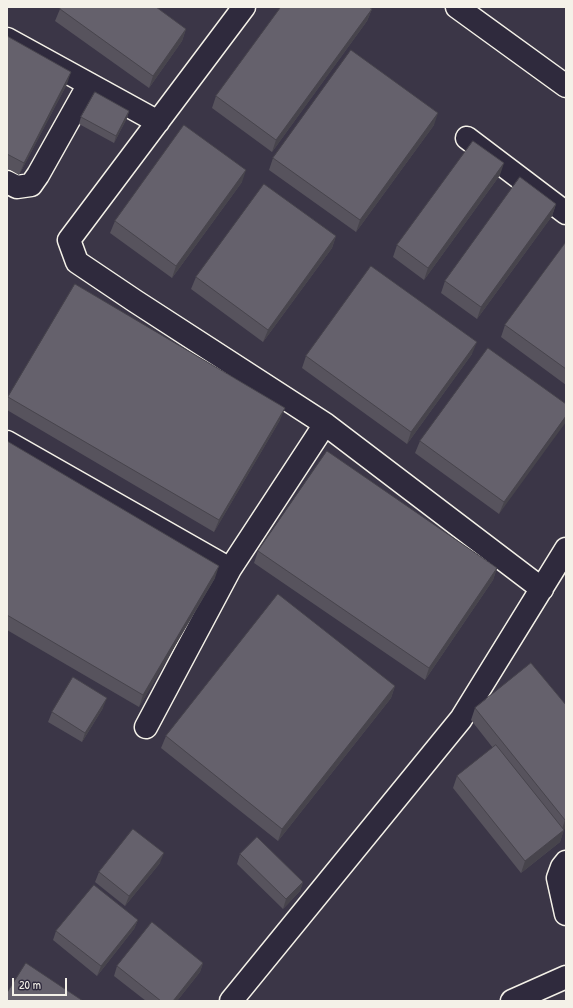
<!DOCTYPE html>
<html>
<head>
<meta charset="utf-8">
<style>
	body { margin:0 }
	#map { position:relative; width:573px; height:1008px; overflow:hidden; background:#3b3647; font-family:"Patrick Hand",sans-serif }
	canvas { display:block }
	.frame { position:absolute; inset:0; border:8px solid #f4f1e8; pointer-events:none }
	.scale { position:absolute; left:12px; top:978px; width:55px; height:18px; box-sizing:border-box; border:2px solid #f4f1e8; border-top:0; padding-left:5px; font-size:12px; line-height:14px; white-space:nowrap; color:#f4f1e8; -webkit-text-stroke:3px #2f2a3d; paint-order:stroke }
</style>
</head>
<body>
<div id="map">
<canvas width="573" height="1008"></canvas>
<div class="frame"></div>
<div class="scale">20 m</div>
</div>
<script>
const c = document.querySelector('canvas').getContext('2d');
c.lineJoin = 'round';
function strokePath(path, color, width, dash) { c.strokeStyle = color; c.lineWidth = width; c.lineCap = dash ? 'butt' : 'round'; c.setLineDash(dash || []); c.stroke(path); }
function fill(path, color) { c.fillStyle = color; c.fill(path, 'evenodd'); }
const minor = new Path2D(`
	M 244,7 L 69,240 L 77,262 L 135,301 L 325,424 L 542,589
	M 457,7 L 566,86
	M 7,39 L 158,122
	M 467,138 L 566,213
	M 7,182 L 17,187 L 31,185 L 38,175 L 89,84
	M 7,442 L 230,569
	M 146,727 L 230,569 L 325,424
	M 566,862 L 562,867 L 558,878 L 566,914
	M 231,1001 L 461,719 L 566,549`);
const major = new Path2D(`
	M 512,1001 L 566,977`);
const wall = new Path2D(`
	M 60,9 L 186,29 L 182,41 L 149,88 L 55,21 Z
	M 372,9 L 367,21 L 272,152 L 212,108 L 216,96 Z
	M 7,36 L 67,84 L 19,175 L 7,168 Z
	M 129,111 L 127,118 L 114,143 L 79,124 L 81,117 Z
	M 434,125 L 356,232 L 269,170 L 273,158 Z
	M 500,175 L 424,280 L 393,257 L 397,245 Z
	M 242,182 L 172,278 L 110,233 L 115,221 Z
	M 556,204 L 552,216 L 477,319 L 441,293 L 445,281 Z
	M 336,236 L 332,248 L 263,342 L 191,289 L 196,277 Z
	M 566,242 L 566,385 L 501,337 L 505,325 Z
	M 472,354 L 407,444 L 302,368 L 306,356 Z
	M 8,397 L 280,420 L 214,532 L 7,410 L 7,401 Z
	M 566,404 L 499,514 L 415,453 L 420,441 Z
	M 7,441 L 215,578 L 139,707 L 7,630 Z
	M 258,551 L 497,568 L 493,580 L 425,680 L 254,563 Z
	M 395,686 L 391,698 L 278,841 L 161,748 L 166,736 Z
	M 566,705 L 566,828 L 564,829 L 560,842 L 521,873 L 453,788 L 457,776 L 493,748 L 471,720 L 475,708 Z
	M 103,708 L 82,742 L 48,722 L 52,712 Z
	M 240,854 L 303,882 L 300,891 L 283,909 L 237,864 Z
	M 160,863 L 125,906 L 95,882 L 99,872 Z
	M 138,920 L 134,929 L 97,976 L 53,940 L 56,931 Z
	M 203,963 L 200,972 L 177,1001 L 146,1001 L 114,976 L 117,966 Z`);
const shadedWall = new Path2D(`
	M 372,9 L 367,21 L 272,152 L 276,140 Z
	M 186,29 L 182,41 L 149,88 L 153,76 Z
	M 71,72 L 67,84 L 19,175 L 24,163 Z
	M 129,111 L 127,118 L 114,143 L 116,136 Z
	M 438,113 L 434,125 L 356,232 L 360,220 Z
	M 504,163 L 500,175 L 424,280 L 428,268 Z
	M 246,170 L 242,182 L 172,278 L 176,266 Z
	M 556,204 L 552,216 L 477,319 L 481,307 Z
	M 336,236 L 332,248 L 263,342 L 268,330 Z
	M 477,342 L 472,354 L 407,444 L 411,432 Z
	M 285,408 L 280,420 L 214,532 L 219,520 Z
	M 566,416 L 566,422 L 499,514 L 504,502 Z
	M 219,566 L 215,578 L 139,707 L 143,695 Z
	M 497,568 L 493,580 L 425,680 L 429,668 Z
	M 395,686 L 391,698 L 278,841 L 282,829 Z
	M 107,698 L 103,708 L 82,742 L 85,733 Z
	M 566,819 L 566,828 L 561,832 L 565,820 Z
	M 564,830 L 560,842 L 521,873 L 525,861 Z
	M 164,853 L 160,863 L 125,906 L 129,896 Z
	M 303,882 L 300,891 L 283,909 L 286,899 Z
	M 138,920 L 134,929 L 97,976 L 101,966 Z
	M 203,963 L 200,972 L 177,1001 L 173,1001 Z`);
const building = new Path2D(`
	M 61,7 L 156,7 L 186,29 L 153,76 L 60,9 Z
	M 281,7 L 369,7 L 372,9 L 276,140 L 216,96 Z
	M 7,36 L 71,72 L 24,163 L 7,154 Z
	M 351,50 L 438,113 L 360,220 L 273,158 Z
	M 95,92 L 129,111 L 116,136 L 81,117 Z
	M 184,125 L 246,170 L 176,266 L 115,221 Z
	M 473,141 L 504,163 L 428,268 L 397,245 Z
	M 520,177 L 556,204 L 481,307 L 445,281 Z
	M 264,184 L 336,236 L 268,330 L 196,277 Z
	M 566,242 L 566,369 L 505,325 Z
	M 371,266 L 477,342 L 411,432 L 306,356 Z
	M 75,284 L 285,408 L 219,520 L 8,397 Z
	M 488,348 L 566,404 L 566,416 L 504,502 L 420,441 Z
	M 7,441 L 219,566 L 143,695 L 7,615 Z
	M 327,451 L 497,568 L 429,668 L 258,551 Z
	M 278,594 L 395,686 L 282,829 L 166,736 Z
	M 531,663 L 566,705 L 566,819 L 565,820 L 475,708 Z
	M 73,677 L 107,698 L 85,733 L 52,712 Z
	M 496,745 L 564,830 L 525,861 L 457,776 Z
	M 133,829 L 164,853 L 129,896 L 99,872 Z
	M 257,837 L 303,882 L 286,899 L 240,854 Z
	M 94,885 L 138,920 L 101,966 L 56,931 Z
	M 152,922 L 203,963 L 173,1001 L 161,1001 L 117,966 Z
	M 26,963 L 83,1001 L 7,1001 L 7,993 Z`);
strokePath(minor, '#f4f1e8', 25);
strokePath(major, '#f4f1e8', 25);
strokePath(minor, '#2f2a3d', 22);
strokePath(major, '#2f2a3d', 22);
fill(wall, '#57535d');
fill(shadedWall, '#47444c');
fill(building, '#65616c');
strokePath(building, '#47444c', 1);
</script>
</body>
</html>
